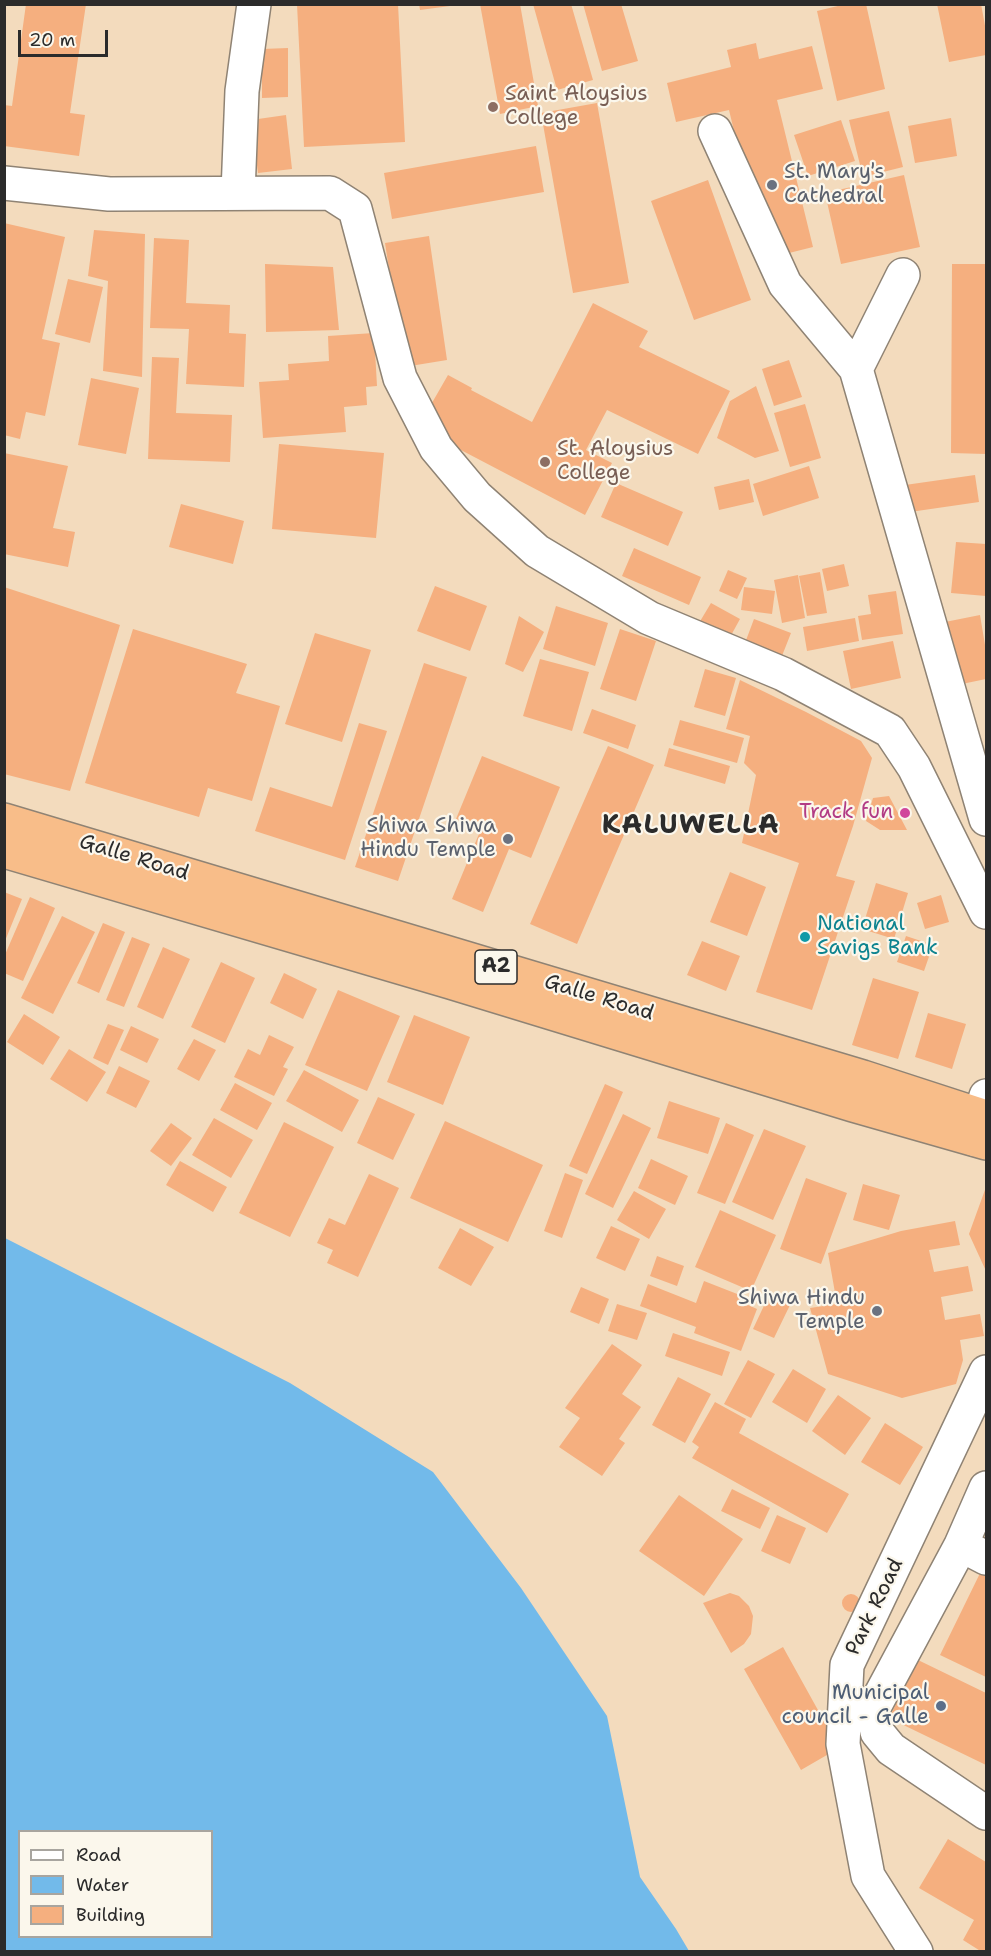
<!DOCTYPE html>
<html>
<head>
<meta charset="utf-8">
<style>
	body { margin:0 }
	#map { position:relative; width:991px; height:1956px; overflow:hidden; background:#f3dbbd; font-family:"Shantell Sans",sans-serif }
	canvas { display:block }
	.frame { position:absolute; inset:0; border:6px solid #2b2b2b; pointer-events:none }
	.legend { position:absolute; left:18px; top:1830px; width:195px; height:108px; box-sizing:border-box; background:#fbf7ec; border:2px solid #a8a59f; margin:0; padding:8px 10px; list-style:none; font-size:18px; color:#2b2b2b }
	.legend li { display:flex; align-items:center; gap:12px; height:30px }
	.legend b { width:30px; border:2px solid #a8a59f }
	.scale { position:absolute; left:18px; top:30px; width:90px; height:27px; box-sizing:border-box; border:3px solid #2b2b2b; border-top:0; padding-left:8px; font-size:18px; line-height:21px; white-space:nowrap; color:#2b2b2b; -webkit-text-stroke:4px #fbf7ec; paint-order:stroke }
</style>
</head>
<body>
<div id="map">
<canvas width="991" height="1956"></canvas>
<div class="frame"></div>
<ul class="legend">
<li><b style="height:8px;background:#fff"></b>Road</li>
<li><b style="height:16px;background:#72baea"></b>Water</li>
<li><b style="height:16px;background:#f5af7f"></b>Building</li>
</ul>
<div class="scale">20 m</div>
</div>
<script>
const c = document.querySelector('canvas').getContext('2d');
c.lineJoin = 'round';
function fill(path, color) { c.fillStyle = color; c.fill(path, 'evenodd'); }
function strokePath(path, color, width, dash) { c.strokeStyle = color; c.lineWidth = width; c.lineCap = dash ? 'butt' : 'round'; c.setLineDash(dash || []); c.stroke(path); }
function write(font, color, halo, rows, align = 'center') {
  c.font = font + ' "Shantell Sans",sans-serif'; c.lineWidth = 4.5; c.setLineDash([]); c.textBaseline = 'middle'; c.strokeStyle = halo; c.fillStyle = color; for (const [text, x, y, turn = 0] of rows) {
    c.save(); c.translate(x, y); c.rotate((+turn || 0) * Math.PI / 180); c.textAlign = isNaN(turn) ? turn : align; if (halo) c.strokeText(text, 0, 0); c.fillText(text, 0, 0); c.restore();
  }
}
const water = new Path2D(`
	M 5,1238 L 290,1383 L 433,1472 L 521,1588 L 607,1716 L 640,1877 L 676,1929 L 689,1951 L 5,1951 ZM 20,1832 L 212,1832 L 212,1936 L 20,1936 Z`);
const building = new Path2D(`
	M 26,4 L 86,4 L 70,113 L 85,115 L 79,156 L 4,146 L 4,105 L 12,106 Z
	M 297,4 L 398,4 L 405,142 L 304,147 Z
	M 419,4 L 450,4 L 450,6 L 420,10 Z
	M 480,4 L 520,4 L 538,106 L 500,114 Z
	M 533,4 L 571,4 L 593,80 L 557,90 Z
	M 583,4 L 621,4 L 638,61 L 602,71 Z
	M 846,4 L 866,4 L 885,89 L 837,101 L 817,11 Z
	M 937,4 L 981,4 L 986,31 L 986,55 L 949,62 Z
	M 756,43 L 759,59 L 812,46 L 823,89 L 777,100 L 813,247 L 765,259 L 729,110 L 676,122 L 667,83 L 731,67 L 727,50 Z
	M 288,48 L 288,97 L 262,98 L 262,49 Z
	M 597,103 L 629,283 L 573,293 L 541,113 Z
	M 889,111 L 903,167 L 863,177 L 849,120 Z
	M 286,115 L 292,169 L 258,173 L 251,120 Z
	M 951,118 L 957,156 L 915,163 L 908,126 Z
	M 841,120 L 855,161 L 808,176 L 794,135 Z
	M 536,146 L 544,192 L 392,219 L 384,173 Z
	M 904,175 L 920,247 L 841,264 L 825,193 Z
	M 708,180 L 751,300 L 694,320 L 651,201 Z
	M 4,223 L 65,237 L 42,339 L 60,343 L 45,416 L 26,412 L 20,439 L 4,435 Z
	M 94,230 L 145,234 L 142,377 L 103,371 L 108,281 L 88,276 Z
	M 429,236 L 447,360 L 404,367 L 385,243 Z
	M 154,238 L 189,240 L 186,303 L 230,305 L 229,333 L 246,334 L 244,387 L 186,384 L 189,329 L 150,328 Z
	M 265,264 L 333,267 L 339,330 L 266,332 Z
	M 952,264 L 986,264 L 986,454 L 951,453 Z
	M 68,279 L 103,287 L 90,343 L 55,334 Z
	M 593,303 L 648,331 L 639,347 L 730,391 L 698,454 L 607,410 L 586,450 L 612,463 L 585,515 L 438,438 L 444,426 L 425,415 L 448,375 L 472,388 L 471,390 L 532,422 Z
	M 374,333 L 377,386 L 366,387 L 367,405 L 344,407 L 346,432 L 263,438 L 259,382 L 289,380 L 288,364 L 329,361 L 328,336 Z
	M 152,357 L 179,358 L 176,413 L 232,415 L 230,462 L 148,459 Z
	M 789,360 L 802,397 L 774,406 L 762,369 Z
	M 91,378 L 139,388 L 126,454 L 78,445 Z
	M 756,386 L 779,451 L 755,458 L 717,438 L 730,401 Z
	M 805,404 L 821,458 L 790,467 L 774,413 Z
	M 279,444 L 384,453 L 376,538 L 272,529 Z
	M 4,453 L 68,466 L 53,528 L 75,532 L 68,567 L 4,554 Z
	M 809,466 L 819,498 L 763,516 L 753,484 Z
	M 975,475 L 979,502 L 910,512 L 905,485 Z
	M 749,479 L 754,502 L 719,510 L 714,487 Z
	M 616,483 L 683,512 L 668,546 L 601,517 Z
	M 181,504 L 244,521 L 233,564 L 169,547 Z
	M 956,542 L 986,544 L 986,596 L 951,593 Z
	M 634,548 L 701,577 L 689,605 L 622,576 Z
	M 844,564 L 849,586 L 827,591 L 822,569 Z
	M 728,570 L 747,578 L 737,599 L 719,591 Z
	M 820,572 L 827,613 L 807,616 L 799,576 Z
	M 798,575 L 805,618 L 782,623 L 774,580 Z
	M 435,586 L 487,606 L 470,651 L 417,631 Z
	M 4,587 L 120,625 L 70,791 L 4,774 Z
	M 744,587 L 775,591 L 772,614 L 741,610 Z
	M 896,591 L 903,634 L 862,640 L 858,616 L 871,614 L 868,595 Z
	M 711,603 L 740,619 L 729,639 L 699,623 Z
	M 556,606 L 608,623 L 595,666 L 543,649 Z
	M 980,615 L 986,651 L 986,679 L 957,685 L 945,622 Z
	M 519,616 L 544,632 L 523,672 L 505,664 Z
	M 855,618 L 859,641 L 807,651 L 803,627 Z
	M 754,619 L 791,633 L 778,666 L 742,651 Z
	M 133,629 L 247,664 L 236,693 L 280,706 L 252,801 L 208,788 L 199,817 L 85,783 Z
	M 620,629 L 656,641 L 636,701 L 600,689 Z
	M 315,633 L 371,650 L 342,742 L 285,724 Z
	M 893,641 L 901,678 L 851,689 L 843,651 Z
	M 540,659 L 589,672 L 572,731 L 523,716 Z
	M 424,663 L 467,677 L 398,881 L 355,867 Z
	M 705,669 L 736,678 L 725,716 L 694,707 Z
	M 740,680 L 806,712 L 861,741 L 872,758 L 853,826 L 836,876 L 855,881 L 812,1010 L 756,992 L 799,863 L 742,843 L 756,775 L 744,763 L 750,736 L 726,729 Z
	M 592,709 L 636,725 L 628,749 L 583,733 Z
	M 680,720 L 744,738 L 737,763 L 673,745 Z
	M 359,723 L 387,731 L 345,860 L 255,831 L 270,787 L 332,807 Z
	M 608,746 L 654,765 L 577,944 L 530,924 Z
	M 669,748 L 730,766 L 725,784 L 664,766 Z
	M 482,756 L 560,787 L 531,858 L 509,849 L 483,912 L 452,899 L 481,829 L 456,819 Z
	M 889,796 L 907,830 L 880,830 L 866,821 L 873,798 Z
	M 730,872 L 766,887 L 747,936 L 710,922 Z
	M 876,883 L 908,893 L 894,939 L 862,929 Z
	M 4,892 L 22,899 L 5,941 L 4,941 Z
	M 941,895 L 949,922 L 925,929 L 917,903 Z
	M 30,897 L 55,908 L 23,981 L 4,973 L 4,957 Z
	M 62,916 L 95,932 L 53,1014 L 21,998 Z
	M 103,923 L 125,932 L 99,993 L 77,983 Z
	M 906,936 L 933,945 L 924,971 L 897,962 Z
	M 132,937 L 150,944 L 124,1007 L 106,1000 Z
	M 702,941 L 740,956 L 726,991 L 687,975 Z
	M 163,947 L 190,959 L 163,1019 L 137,1007 Z
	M 221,962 L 255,978 L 225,1043 L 191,1027 Z
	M 284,973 L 317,989 L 303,1019 L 270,1003 Z
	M 873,978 L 919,992 L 898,1059 L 852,1045 Z
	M 338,990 L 400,1016 L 367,1091 L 305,1065 Z
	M 928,1013 L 966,1024 L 952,1069 L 915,1057 Z
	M 24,1014 L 60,1037 L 43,1065 L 7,1042 Z
	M 414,1015 L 470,1037 L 443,1105 L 387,1082 Z
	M 108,1024 L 124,1030 L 108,1065 L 93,1058 Z
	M 131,1026 L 159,1039 L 147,1063 L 120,1050 Z
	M 269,1035 L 294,1047 L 283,1067 L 288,1069 L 274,1096 L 234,1077 L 248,1049 L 260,1055 Z
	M 194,1039 L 216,1050 L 199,1081 L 177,1069 Z
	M 69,1049 L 106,1072 L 87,1102 L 50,1079 Z
	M 119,1066 L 150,1081 L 136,1108 L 106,1093 Z
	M 304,1070 L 359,1100 L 342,1132 L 286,1101 Z
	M 235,1083 L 272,1103 L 257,1130 L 220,1110 Z
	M 605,1084 L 623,1092 L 587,1174 L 569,1166 Z
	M 378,1097 L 415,1114 L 393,1160 L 357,1143 Z
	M 669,1101 L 720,1118 L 708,1154 L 657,1138 Z
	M 623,1114 L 651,1128 L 613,1208 L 585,1194 Z
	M 214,1118 L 253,1140 L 231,1178 L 192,1155 Z
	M 445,1121 L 543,1165 L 508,1242 L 410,1198 Z
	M 284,1122 L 334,1147 L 290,1237 L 239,1213 Z
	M 171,1123 L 192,1138 L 171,1166 L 150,1151 Z
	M 726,1123 L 754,1135 L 725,1204 L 697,1193 Z
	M 764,1129 L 806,1146 L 773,1220 L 732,1202 Z
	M 651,1159 L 688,1176 L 675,1205 L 638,1188 Z
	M 180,1161 L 227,1187 L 213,1212 L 166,1185 Z
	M 565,1173 L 583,1180 L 562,1238 L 544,1231 Z
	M 369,1174 L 399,1188 L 358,1277 L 327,1263 L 333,1250 L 317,1243 L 329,1218 L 345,1225 Z
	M 806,1178 L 847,1193 L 821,1264 L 780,1249 Z
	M 863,1184 L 900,1195 L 889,1230 L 853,1220 Z
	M 986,1187 L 986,1271 L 969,1234 Z
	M 634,1191 L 666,1209 L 649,1239 L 617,1220 Z
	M 720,1210 L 776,1235 L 751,1291 L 695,1267 Z
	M 955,1221 L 960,1245 L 929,1250 L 934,1272 L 968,1266 L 973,1291 L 941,1297 L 945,1320 L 980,1314 L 984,1336 L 960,1340 L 963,1360 L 956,1384 L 902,1398 L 828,1374 L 810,1308 L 837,1304 L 828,1253 L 901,1231 Z
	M 611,1226 L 640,1239 L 625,1271 L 596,1258 Z
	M 460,1228 L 494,1247 L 471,1286 L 438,1268 Z
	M 657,1256 L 684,1266 L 677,1286 L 650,1276 Z
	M 704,1281 L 750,1299 L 748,1305 L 757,1309 L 741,1351 L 694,1333 L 696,1327 L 640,1306 L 648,1284 L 696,1303 Z
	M 581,1287 L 609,1299 L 599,1324 L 570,1312 Z
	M 769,1295 L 790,1305 L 774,1338 L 753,1329 Z
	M 617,1304 L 647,1313 L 637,1340 L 608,1331 Z
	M 673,1333 L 730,1352 L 722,1376 L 665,1356 Z
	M 612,1344 L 642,1365 L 622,1394 L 641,1407 L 619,1439 L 625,1443 L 602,1476 L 559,1447 L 580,1418 L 565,1408 Z
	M 748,1360 L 775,1374 L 751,1418 L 724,1404 Z
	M 793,1369 L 826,1389 L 807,1423 L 772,1402 Z
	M 678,1377 L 711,1394 L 685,1443 L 652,1425 Z
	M 838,1395 L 871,1418 L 845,1455 L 812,1431 Z
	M 715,1402 L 746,1419 L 739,1433 L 849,1494 L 827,1533 L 692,1458 L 699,1447 L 692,1442 Z
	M 885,1423 L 923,1447 L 900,1485 L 861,1462 Z
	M 732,1489 L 770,1508 L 760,1529 L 721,1511 Z
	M 679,1495 L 743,1539 L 704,1596 L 639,1551 Z
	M 777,1515 L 806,1528 L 790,1564 L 761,1551 Z
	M 986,1561 L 986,1677 L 940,1655 Z
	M 730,1593 L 739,1596 L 749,1606 L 753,1616 L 751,1634 L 744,1644 L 731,1653 L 703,1603 Z
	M842 1603a9 9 0 1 1 18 0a9 9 0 1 1-18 0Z
	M 783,1647 L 839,1748 L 801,1770 L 744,1669 Z
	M 918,1660 L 986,1693 L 986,1765 L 889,1718 Z
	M 948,1839 L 986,1862 L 986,1952 L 982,1952 L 963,1940 L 974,1920 L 919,1888 Z`);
const minor = new Path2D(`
	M 715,131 L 785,284 L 856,369 L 903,275
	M 4,183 L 109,194 L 330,193 L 355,209 L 400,378 L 436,448 L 477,497 L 537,551 L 649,618 L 783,674 L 890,731 L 914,767 L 986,912
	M 238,193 L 242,91 L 254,4
	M 856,369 L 986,819
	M 974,1139 L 986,1096
	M 986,1488 L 961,1545 L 986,1558
	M 961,1545 L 873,1709 L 877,1732 L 891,1749 L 986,1813
	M 916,1952 L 868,1876 L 843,1744 L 847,1665 L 986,1372`);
const highway = new Path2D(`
	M 4,820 L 863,1077 L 986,1117
	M 4,851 L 450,982 L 853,1105 L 986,1143`);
const markers = [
	[493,107,6,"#8d6e63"],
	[772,185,6,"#6b7280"],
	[545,462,6,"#8d6e63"],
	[905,813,6,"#d1479c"],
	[508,839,6,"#6b7280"],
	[805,937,6,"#0f9aa8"],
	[877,1311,6,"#6b7280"],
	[941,1706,6,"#5c6f8a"]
];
const shields = [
	[496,967,42]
];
const shieldNames = [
	["A2",496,967]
];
const educationNames = [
	["Saint Aloysius",505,95],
	["College",505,119],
	["St. Aloysius",557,450],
	["College",557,474]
];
const worshipNames = [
	["St. Mary's",784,173,"left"],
	["Cathedral",784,197,"left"],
	["Shiwa Shiwa",496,827],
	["Hindu Temple",496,851],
	["Shiwa Hindu",865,1299],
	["Temple",865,1323]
];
const hotelNames = [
	["Track fun",893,813]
];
const streetNames = [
	["Galle Road",134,858,17],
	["Galle Road",599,998,17],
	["Park Road",875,1607,-64]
];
const cultureNames = [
	["National",817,925],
	["Savigs Bank",817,949]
];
const serviceNames = [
	["Municipal",929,1694],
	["council - Galle",929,1718]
];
const districtNames = [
	["KALUWELLA",691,826]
];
fill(water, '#72baea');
fill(building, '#f5af7f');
strokePath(minor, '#8f8374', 36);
strokePath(highway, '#8f8374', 36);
strokePath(minor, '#fff', 33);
strokePath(highway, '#f8bd89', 33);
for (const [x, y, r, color] of markers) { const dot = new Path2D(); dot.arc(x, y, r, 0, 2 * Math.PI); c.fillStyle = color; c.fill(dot); strokePath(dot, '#fbf7ec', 2); }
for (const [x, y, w] of shields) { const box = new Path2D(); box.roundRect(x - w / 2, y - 17, w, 34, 4.5); c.fillStyle = '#fbf7ec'; c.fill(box); strokePath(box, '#2b2b2b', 1.5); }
write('bold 20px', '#2b2b2b', null, shieldNames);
write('21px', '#785e54', '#fbf7ec', educationNames, 'left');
write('21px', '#5b616d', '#fbf7ec', worshipNames, 'right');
write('21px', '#b23c85', '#fbf7ec', hotelNames, 'right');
write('21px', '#2b2b2b', '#fbf7ec', streetNames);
write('21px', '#0d838f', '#fbf7ec', cultureNames, 'left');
write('21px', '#4e5e75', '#fbf7ec', serviceNames, 'right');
c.letterSpacing = '1.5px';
write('bold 27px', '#2b2b2b', '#fbf7ec', districtNames);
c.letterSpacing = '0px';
</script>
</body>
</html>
